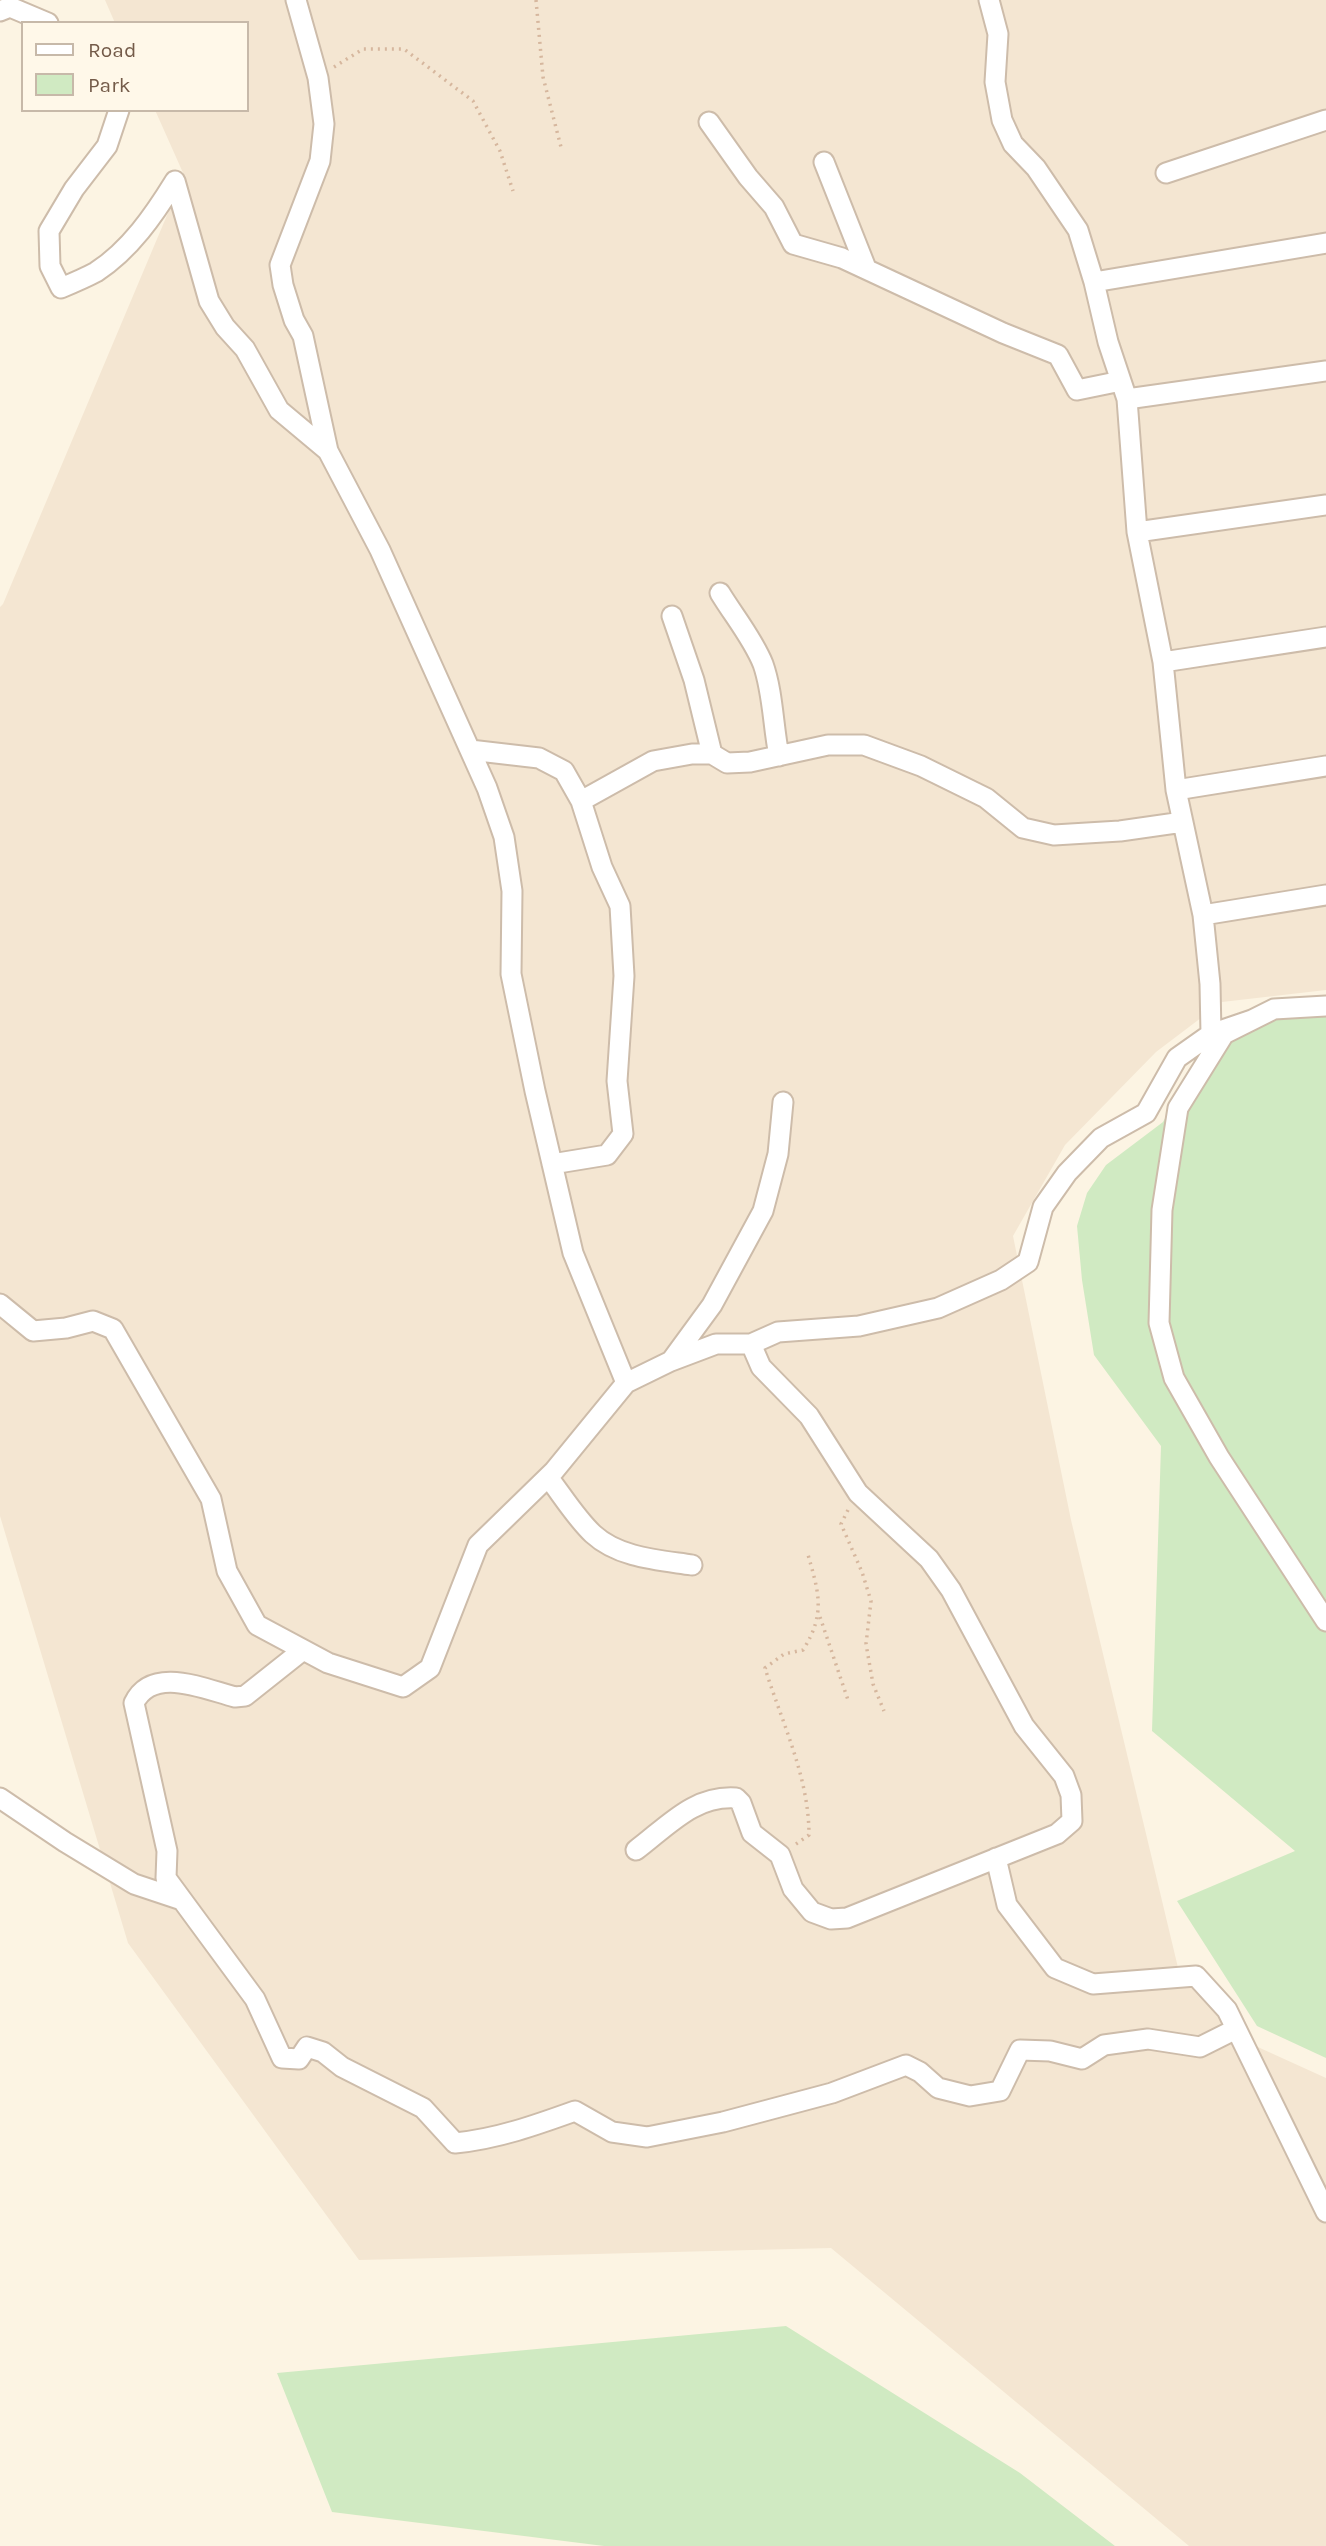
<!DOCTYPE html>
<html>
<head>
<meta charset="utf-8">
<style>
	body { margin:0 }
	#map { position:relative; width:1326px; height:2546px; overflow:hidden; background:#fcf4e3; font-family:Karla,sans-serif }
	canvas { display:block }
	.legend { position:absolute; left:21px; top:21px; width:228px; height:91px; box-sizing:border-box; background:#fff8e9; border:2px solid #c7b9a9; margin:0; padding:9px 12px; list-style:none; font-size:21px; color:#745b49 }
	.legend li { display:flex; align-items:center; gap:14px; height:35px }
	.legend b { width:35px; border:2px solid #c7b9a9 }
</style>
</head>
<body>
<div id="map">
<canvas width="1326" height="2546"></canvas>
<ul class="legend">
<li><b style="height:9px;background:#fff"></b>Road</li>
<li><b style="height:19px;background:#d0eac2"></b>Park</li>
</ul>
</div>
<script>
const c = document.querySelector('canvas').getContext('2d');
c.lineJoin = 'round';
function fill(path, color) { c.fillStyle = color; c.fill(path, 'evenodd'); }
function strokePath(path, color, width, dash) { c.strokeStyle = color; c.lineWidth = width; c.lineCap = dash ? 'butt' : 'round'; c.setLineDash(dash || []); c.stroke(path); }
const residential = new Path2D(`
	M 105,0 L 1326,0 L 1326,990 L 1222,1002 L 1156,1052 L 1065,1145 L 1013,1236 L 1071,1520 L 1180,1976 L 1249,2043 L 1326,2078 L 1326,2546 L 1189,2546 L 831,2248 L 359,2260 L 128,1943 L 0,1516 L 0,607 L 3,604 L 184,175 L 155,110 L 247,110 L 247,23 L 115,23 Z`);
const green = new Path2D(`
	M 1326,1006 L 1326,2058 L 1257,2026 L 1177,1901 L 1295,1851 L 1152,1731 L 1161,1446 L 1094,1355 L 1082,1280 L 1077,1226 L 1087,1193 L 1106,1165 L 1163,1122 L 1189,1075 L 1224,1034 L 1274,1009 Z
	M 786,2326 L 1020,2473 L 1115,2546 L 604,2546 L 332,2512 L 277,2373 Z`);
const path = new Path2D(`
	M 536,0 L 543,77 L 562,151
	M 334,67 L 363,49 L 404,49 L 473,101 L 500,151 L 513,191
	M 848,1510 L 841,1524 L 862,1572 L 871,1601 L 866,1644 L 873,1684 L 884,1711
	M 820,1617 L 849,1703
	M 796,1844 L 809,1835 C 809,1777 782,1723 765,1668 L 784,1654 L 803,1650 C 827,1612 818,1591 807,1551`);
const street = new Path2D(`
	M 296,0 L 318,78 L 324,124 L 320,161 L 280,265 L 283,285 L 294,320 L 303,336 L 328,451
	M 989,0 L 998,34 L 995,82 L 1002,120 L 1013,144 L 1036,168 L 1078,230 L 1094,282 L 1108,342 L 1127,399 L 1137,532 L 1163,662 L 1176,790 L 1203,915 L 1210,984 L 1211,1034
	M 0,11 L 10,7 L 48,23
	M 119,110 L 107,146 L 74,189 L 49,231 L 50,266 L 61,288 C 73,283 85,278 96,272 C 130,250 154,215 175,181 L 209,301 L 225,327 L 245,349 L 279,410 L 328,451 L 380,550 L 487,788 L 504,837 L 512,891 L 511,974 L 535,1091 L 573,1253 L 626,1383
	M 709,122 L 748,177 L 774,207 L 793,244 L 842,258 L 1003,333 L 1058,355 L 1077,390 L 1121,381
	M 824,162 L 866,268
	M 1166,173 L 1326,120
	M 1094,282 L 1326,243
	M 1127,399 L 1326,371
	M 1137,532 L 1326,505
	M 720,593 C 734,616 753,639 763,664 C 773,692 773,726 779,756
	M 672,616 L 694,680 L 712,754
	M 1163,662 L 1326,637
	M 470,750 L 539,758 L 564,771 L 581,801 L 602,867 L 620,906 L 624,976 L 617,1081 L 623,1134 L 607,1155 L 552,1164
	M 1176,790 L 1326,766
	M 581,801 L 653,761 L 692,754 L 712,754 L 727,763 L 750,762 L 828,745 L 864,745 L 921,766 L 986,798 L 1023,828 L 1054,835 L 1120,831 L 1183,822
	M 1203,915 L 1326,895
	M 1326,1006 L 1274,1009 L 1224,1034 L 1178,1108 L 1162,1210 L 1159,1323 L 1174,1378 L 1219,1457 L 1326,1621
	M 0,1304 L 33,1331 L 66,1328 L 93,1321 L 113,1329 L 211,1499 L 227,1571 L 257,1625 L 328,1663 L 403,1687 L 430,1668 L 478,1545 L 554,1471 L 626,1383 L 671,1361 L 716,1344 L 751,1344 L 778,1332 L 859,1326 L 938,1308 L 1001,1280 L 1028,1262 L 1043,1207 L 1067,1173 L 1101,1138 L 1146,1113 L 1177,1058 L 1211,1034 L 1252,1020
	M 671,1361 L 712,1305 L 763,1211 L 778,1154 L 783,1102
	M 548,1477 C 562,1495 576,1518 593,1534 C 619,1558 659,1560 692,1565
	M 303,1650 L 245,1696 L 235,1697 C 204,1689 152,1665 134,1703 L 167,1851 L 166,1878 L 255,1999 L 282,2058 L 299,2059 L 307,2047 L 323,2052 L 342,2067 L 423,2108 L 455,2143 C 497,2139 536,2125 575,2111 L 612,2132 L 647,2137 L 723,2122 L 832,2093 L 906,2065 L 920,2072 L 938,2088 L 970,2096 L 1000,2091 L 1020,2050 L 1050,2051 L 1082,2059 L 1104,2045 L 1148,2039 L 1200,2047 L 1236,2029
	M 0,1798 L 65,1842 L 134,1884 L 179,1899
	M 636,1850 C 668,1826 694,1795 736,1798 L 741,1803 L 752,1833 L 780,1855 L 793,1889 L 812,1912 L 831,1919 L 847,1918 L 1057,1834 L 1072,1821 L 1071,1795 L 1064,1776 L 1024,1726 L 951,1590 L 929,1559 L 858,1493 L 809,1416 L 761,1367 L 751,1344
	M 996,1858 L 1007,1905 L 1055,1968 L 1093,1984 L 1196,1976 L 1227,2010 L 1326,2212`);
fill(residential, '#f4e6d2');
fill(green, '#d0eac2');
strokePath(street, '#cdbcaa', 23);
strokePath(path, '#d6b79e', 3.5, [2, 5]);
strokePath(street, '#fff', 19);
</script>
</body>
</html>
